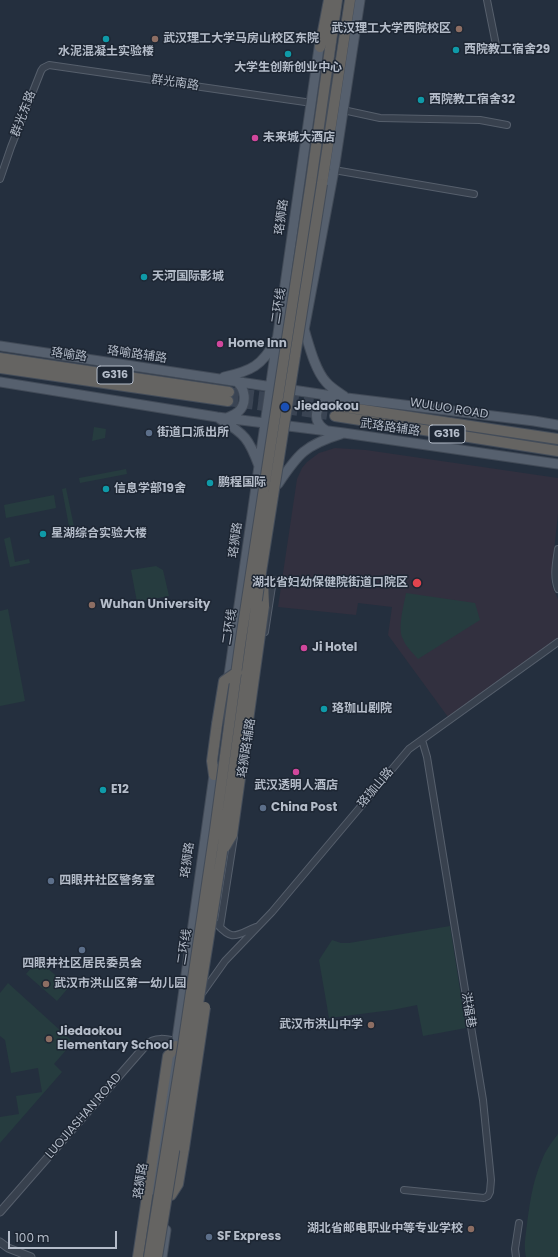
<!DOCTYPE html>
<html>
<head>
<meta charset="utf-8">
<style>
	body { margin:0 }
	#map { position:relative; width:558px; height:1257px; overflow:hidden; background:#242f3e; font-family:Poppins,sans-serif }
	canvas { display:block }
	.scale { position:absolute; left:8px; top:1231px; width:109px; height:18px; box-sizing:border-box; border:2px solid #b4bcc9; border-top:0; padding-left:5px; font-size:12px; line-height:14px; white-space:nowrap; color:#b4bcc9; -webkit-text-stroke:3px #1d2633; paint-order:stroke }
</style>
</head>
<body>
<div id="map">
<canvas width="558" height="1257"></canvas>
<div class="scale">100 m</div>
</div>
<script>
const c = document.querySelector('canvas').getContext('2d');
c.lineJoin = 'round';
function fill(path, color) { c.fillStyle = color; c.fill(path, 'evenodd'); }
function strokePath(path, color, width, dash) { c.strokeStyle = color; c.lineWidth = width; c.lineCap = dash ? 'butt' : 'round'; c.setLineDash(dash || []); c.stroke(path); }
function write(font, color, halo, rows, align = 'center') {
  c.font = font + ' Poppins,"Noto Sans SC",sans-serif'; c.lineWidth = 3; c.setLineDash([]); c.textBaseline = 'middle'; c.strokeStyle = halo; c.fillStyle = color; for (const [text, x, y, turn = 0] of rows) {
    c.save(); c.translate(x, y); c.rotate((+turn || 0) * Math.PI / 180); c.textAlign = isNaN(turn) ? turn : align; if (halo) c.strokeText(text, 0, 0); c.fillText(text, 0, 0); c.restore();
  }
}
const medical = new Path2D(`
	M 335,448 L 366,450 L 558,478 L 558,514 L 551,578 L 552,586 L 558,599 L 558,638 L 448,717 L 388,635 L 392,607 L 358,603 L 356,615 L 278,607 L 297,479 L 302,468 L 307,462 L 319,453 Z`);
const green = new Path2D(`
	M 94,427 L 106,429 L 105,438 L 92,441 Z
	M 126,469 L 127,474 L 80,483 L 79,478 Z
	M 66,488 L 76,536 L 71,537 L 62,489 Z
	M 54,495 L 56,508 L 6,518 L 4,505 Z
	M 10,537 L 15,562 L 29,559 L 30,563 L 10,567 L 4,539 Z
	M 156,566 L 163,570 L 169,596 L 137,602 L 131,570 Z
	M 406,593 L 475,603 L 480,620 L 418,659 C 413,653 406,647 403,639 C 397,629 404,605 406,593 Z
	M 8,609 L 25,701 L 0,706 L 0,611 Z
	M 450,926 L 466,1028 L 423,1036 L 417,1005 L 392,1010 L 329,1018 L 319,960 L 332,940 L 341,943 L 349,943 Z
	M 38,960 L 69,987 L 57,1001 L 26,974 Z
	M 8,983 L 73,1042 L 54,1064 L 62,1072 L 0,1143 L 0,1117 L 19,1114 L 16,1096 L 42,1092 L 38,1068 L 11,1073 L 5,1040 L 0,1036 L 0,993 Z
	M 558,1134 L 558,1257 L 526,1257 C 524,1249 525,1240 526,1232 C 529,1208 532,1182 542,1160 C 545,1151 552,1142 558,1134 Z`);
const trunkTunnel = new Path2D(`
	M 229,392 L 337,406
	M 228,401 L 335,416`);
const minor = new Path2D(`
	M 487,0 L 497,50
	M 343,110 L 380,118 L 480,120 L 507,125
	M 334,170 L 474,194
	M 0,179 L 11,147 L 41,71 L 43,68 L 49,65 L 312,103
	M 558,549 C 556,563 553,576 558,589
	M 263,579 L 273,580 L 265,632
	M 217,924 C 233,942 236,935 256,927
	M 220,927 L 234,837
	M 203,992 L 225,961 L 272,912 L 409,749 L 558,642
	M 404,1190 L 484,1198 L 488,1196 L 490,1192 L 491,1180 L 483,1100 L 427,757 L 422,740
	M 516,1257 L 515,1249 L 519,1223`);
const tertiary = new Path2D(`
	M 0,1212 L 146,1045 C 155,1037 166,1039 177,1042
	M 0,1242 L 8,1248 L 31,1257`);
const primary = new Path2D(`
	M 304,329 C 309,345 315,370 326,382 C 331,388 338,392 344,396
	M 304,330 L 334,170 L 360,0
	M 0,346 L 339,397 L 534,421 L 558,425
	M 224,377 C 251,371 262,366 276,340
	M 0,382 L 217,417 L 344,433 L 558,464
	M 227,418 C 231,416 235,415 238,412 C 248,403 245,388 236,381
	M 220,419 C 245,434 249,439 259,466
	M 327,431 C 308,420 317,400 336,397
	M 278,484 C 298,454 305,445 341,434
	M 228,682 L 320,41
	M 153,1190 L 176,1046 L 215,768
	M 162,1257 L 166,1230`);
const trunk = new Path2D(`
	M 320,47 L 329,0
	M 311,182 L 337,0
	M 322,184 L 350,0
	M 0,358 L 229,392
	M 0,368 L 228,401
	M 337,406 L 558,439
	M 335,416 L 558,451
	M 263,579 L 264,606
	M 214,775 L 212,761 L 217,724
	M 171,1195 L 178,1184 L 184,1148
	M 138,1257 L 168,1056 L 176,1046`);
const trunkBridge = new Path2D(`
	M 217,724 L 224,681 L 237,672
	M 225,847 L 232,835 L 264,606
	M 184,1148 L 205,1007
	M 149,1257 L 183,1046 L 215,830 L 240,645 L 311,182
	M 157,1257 L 208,942 L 222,852 L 259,585 L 322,184`);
const markers = [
	[459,29,4,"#8d6e63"],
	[106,39,4,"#0f9aa8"],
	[155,39,4,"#8d6e63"],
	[456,50,4,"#0f9aa8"],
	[288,54,4,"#0f9aa8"],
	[421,100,4,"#0f9aa8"],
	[255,138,4,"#d1479c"],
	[144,277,4,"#0f9aa8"],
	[220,344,4,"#d1479c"],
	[285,407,5,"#1a4fb4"],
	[149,433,4,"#5c6f8a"],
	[210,483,4,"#0f9aa8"],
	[106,489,4,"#0f9aa8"],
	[43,534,4,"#0f9aa8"],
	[417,583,5,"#e0444e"],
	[92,605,4,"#8d6e63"],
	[304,648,4,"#d1479c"],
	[324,709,4,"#0f9aa8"],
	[296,772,4,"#d1479c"],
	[103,790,4,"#0f9aa8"],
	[263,808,4,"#5c6f8a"],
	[51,881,4,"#5c6f8a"],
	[82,950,4,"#5c6f8a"],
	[46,984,4,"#8d6e63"],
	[371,1025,4,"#8d6e63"],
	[49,1039,4,"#8d6e63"],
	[471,1229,4,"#8d6e63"],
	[209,1237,4,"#5c6f8a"]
];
const shields = [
	[115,375,36],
	[447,434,36]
];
const shieldNames = [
	["G316",115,375],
	["G316",447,434]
];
const poiNames = [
	["武汉理工大学西院校区",451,29,"right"],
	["武汉理工大学马房山校区东院",163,39],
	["西院教工宿舍29",464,50],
	["水泥混凝土实验楼",106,52,"center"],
	["大学生创新创业中心",288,68,"center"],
	["西院教工宿舍32",429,100],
	["未来城大酒店",263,138],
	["天河国际影城",152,277],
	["Home Inn",228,344],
	["Jiedaokou",294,407],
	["街道口派出所",157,433],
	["鹏程国际",218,483],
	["信息学部19舍",114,489],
	["星湖综合实验大楼",51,534],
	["湖北省妇幼保健院街道口院区",408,583,"right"],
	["Wuhan University",100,605],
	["Ji Hotel",312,648],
	["珞珈山剧院",332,709],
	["武汉透明人酒店",296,786,"center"],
	["E12",111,790],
	["China Post",271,808],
	["四眼井社区警务室",59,881],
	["四眼井社区居民委员会",82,964,"center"],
	["武汉市洪山区第一幼儿园",54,984],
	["武汉市洪山中学",363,1025,"right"],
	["Jiedaokou",57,1032],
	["Elementary School",57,1046],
	["湖北省邮电职业中等专业学校",463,1229,"right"],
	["SF Express",217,1237]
];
const streetNames = [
	["群光南路",175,83,8],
	["群光东路",24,114,-69],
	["珞狮路",282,217,-82],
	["二环线",279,306,-81],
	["珞喻路",69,355,8],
	["珞喻路辅路",137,355,8],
	["WULUO ROAD",449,409,9],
	["武珞路辅路",390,428,8],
	["珞狮路",236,540,-82],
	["二环线",230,627,-81],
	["珞狮路辅路",247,748,-81],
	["珞珈山路",376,788,-50],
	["珞狮路",188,860,-82],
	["二环线",185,947,-81],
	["洪福巷",468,1010,81],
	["LUOJIASHAN ROAD",84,1116,-49],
	["珞狮路",141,1181,-81]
];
fill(medical, '#32303f');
fill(green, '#263c3f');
strokePath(trunkTunnel, '#3a4453', 10, [10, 5]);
strokePath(minor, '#565f6c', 8);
strokePath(tertiary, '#565f6c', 9);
strokePath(primary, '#414a57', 11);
strokePath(trunk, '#434c59', 12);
strokePath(minor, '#38414e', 6);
strokePath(tertiary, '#38414e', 7);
strokePath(primary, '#56606e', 9);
strokePath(trunk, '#656462', 10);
strokePath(trunkBridge, '#434c59', 12, []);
strokePath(trunkBridge, '#656462', 10);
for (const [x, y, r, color] of markers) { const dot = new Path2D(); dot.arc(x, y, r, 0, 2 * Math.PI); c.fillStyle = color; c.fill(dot); strokePath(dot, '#1d2633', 1.5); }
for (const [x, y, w] of shields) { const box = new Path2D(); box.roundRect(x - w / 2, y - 9, w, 18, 3); c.fillStyle = '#1d2633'; c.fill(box); strokePath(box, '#b4bcc9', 1); }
write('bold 11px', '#b4bcc9', null, shieldNames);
write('bold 12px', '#b4bcc9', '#1d2633', poiNames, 'left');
write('12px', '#b4bcc9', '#1d2633', streetNames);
</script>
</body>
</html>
